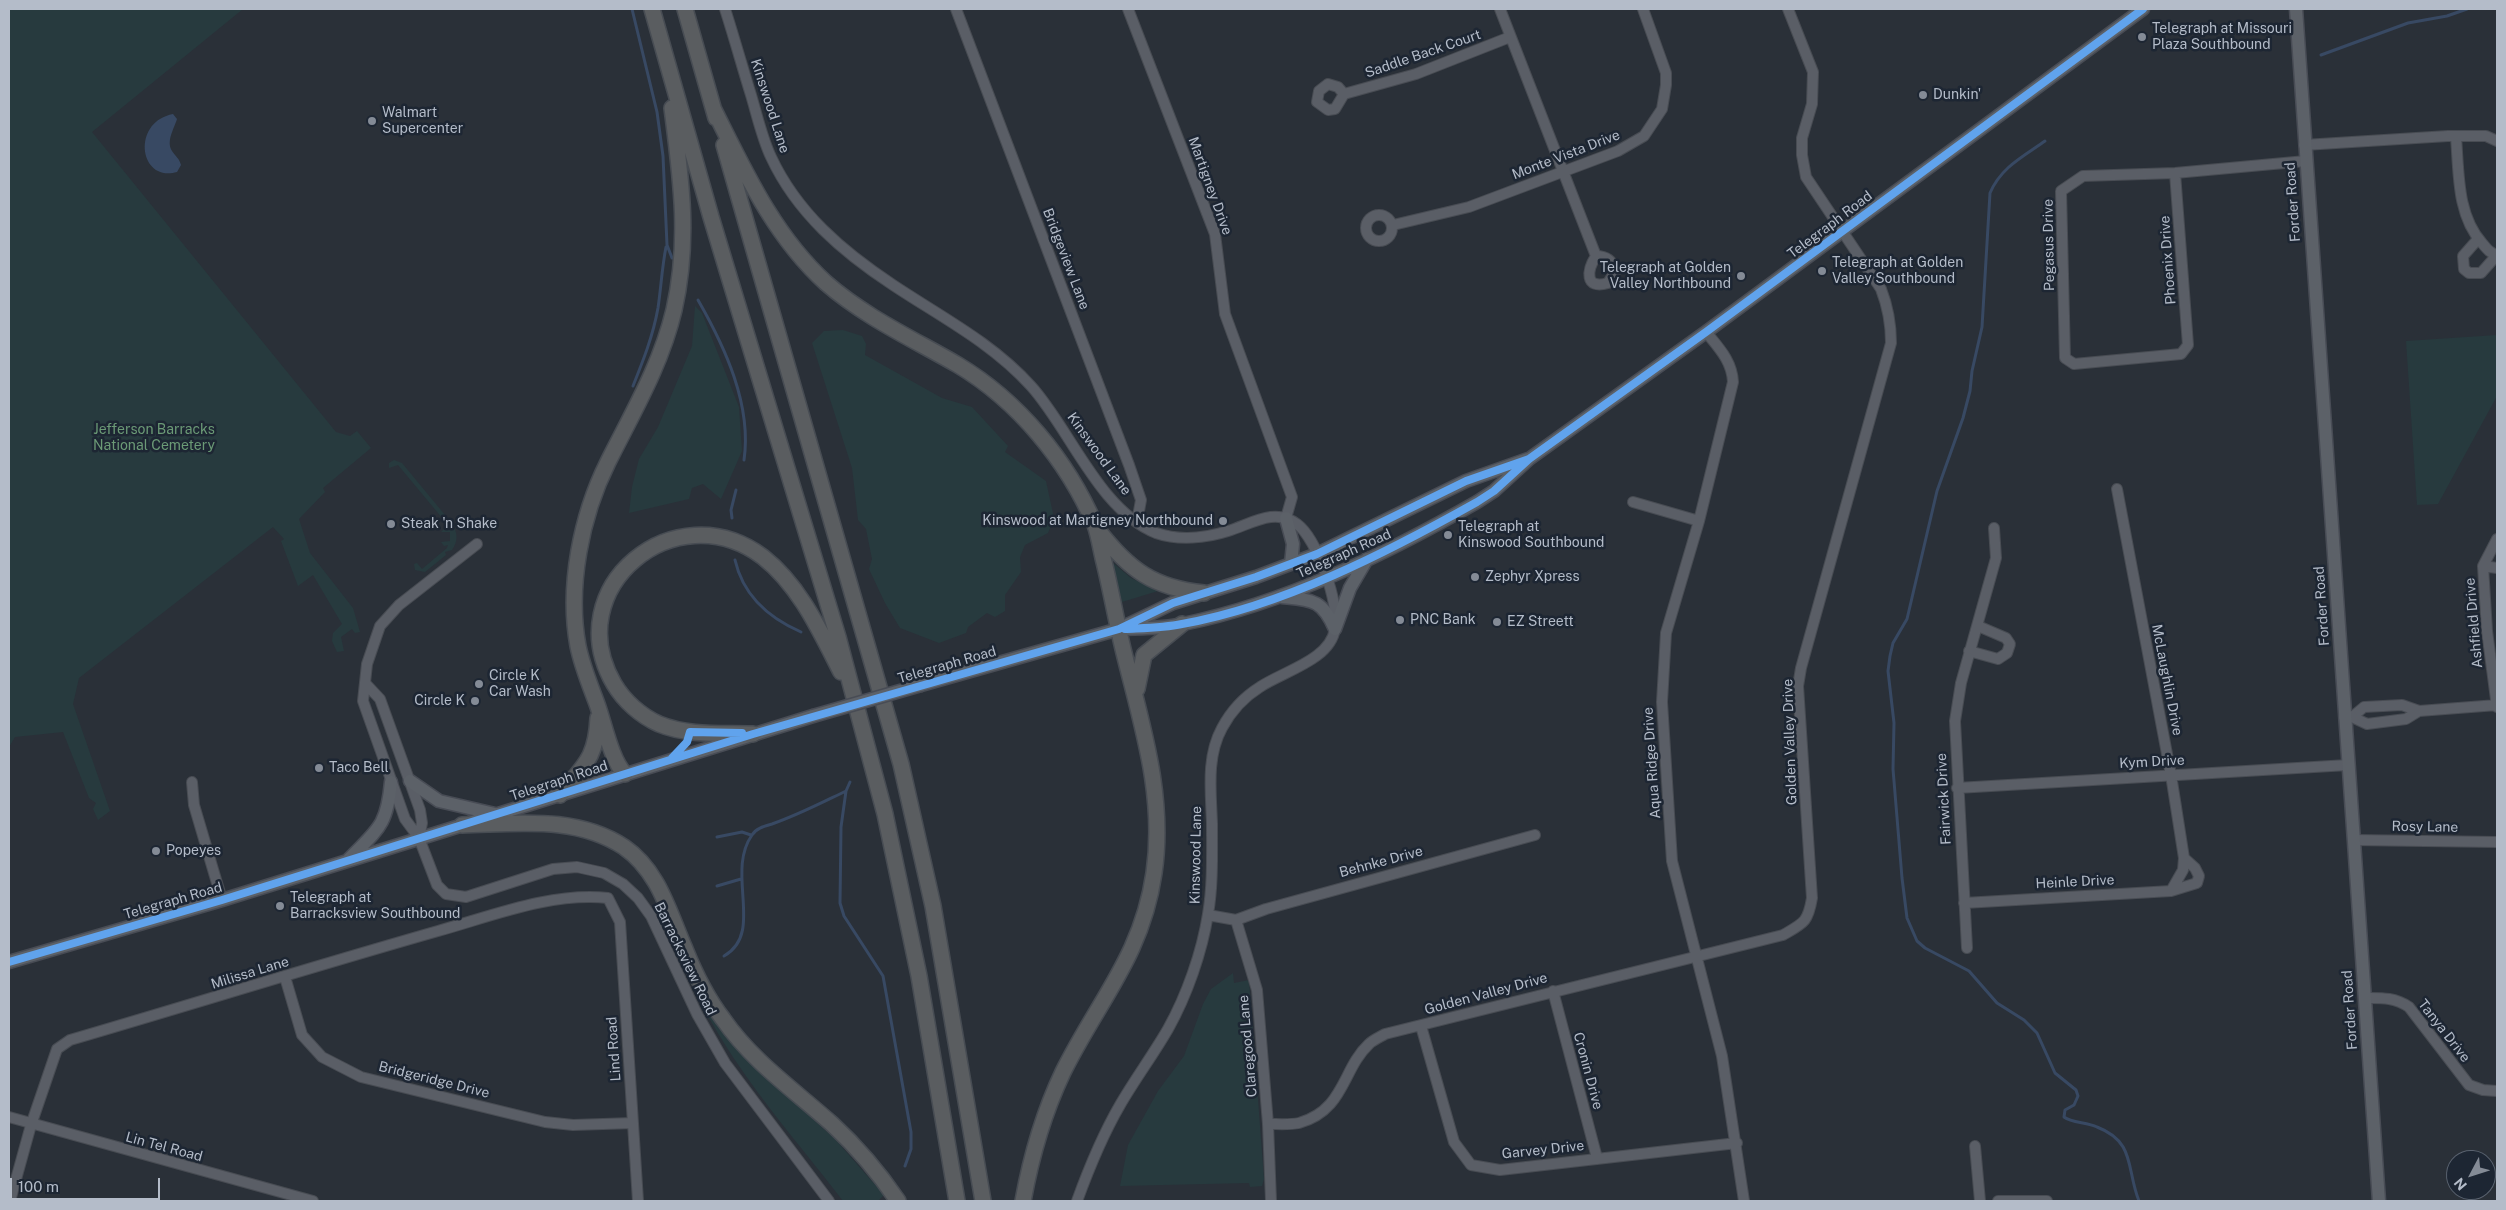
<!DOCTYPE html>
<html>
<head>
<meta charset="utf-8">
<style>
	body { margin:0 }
	#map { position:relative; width:2506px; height:1210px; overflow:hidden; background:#2a3038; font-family:"Public Sans",sans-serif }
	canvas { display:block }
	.frame { position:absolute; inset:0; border:10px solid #b4bcc9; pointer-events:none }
	.north { position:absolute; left:2446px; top:1150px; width:50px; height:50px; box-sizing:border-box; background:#1d2633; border:1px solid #59626f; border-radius:50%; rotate:230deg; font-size:14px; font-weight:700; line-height:20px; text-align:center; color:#b4bcc9 }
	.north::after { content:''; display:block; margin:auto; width:18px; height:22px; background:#848b96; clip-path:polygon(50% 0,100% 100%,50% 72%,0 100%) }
	.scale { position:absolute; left:10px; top:1178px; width:150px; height:22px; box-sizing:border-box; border:2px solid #b4bcc9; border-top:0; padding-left:6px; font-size:15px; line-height:18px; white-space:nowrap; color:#b4bcc9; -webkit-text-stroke:4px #1d2633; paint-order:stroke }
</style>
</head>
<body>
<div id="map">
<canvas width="2506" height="1210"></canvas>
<div class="frame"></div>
<div class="north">N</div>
<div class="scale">100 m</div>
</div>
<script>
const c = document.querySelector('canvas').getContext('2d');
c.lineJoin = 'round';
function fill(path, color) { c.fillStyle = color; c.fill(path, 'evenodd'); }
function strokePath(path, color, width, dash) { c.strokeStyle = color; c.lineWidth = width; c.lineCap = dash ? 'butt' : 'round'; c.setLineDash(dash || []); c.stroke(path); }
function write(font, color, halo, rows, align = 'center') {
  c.font = font + ' "Public Sans",sans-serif'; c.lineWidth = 5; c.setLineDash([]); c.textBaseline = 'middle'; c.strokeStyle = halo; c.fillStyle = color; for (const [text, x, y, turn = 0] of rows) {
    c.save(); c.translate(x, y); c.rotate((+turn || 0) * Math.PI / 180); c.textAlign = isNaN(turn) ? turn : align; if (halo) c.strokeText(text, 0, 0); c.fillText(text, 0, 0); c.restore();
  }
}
const green = new Path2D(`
	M 9,9 L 243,9 L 92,132 L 336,432 L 350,436 L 357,431 L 371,448 L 323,488 L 325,492 L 299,519 L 310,553 L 353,608 L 360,632 L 355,633 L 352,629 L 341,637 L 344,651 L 337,652 L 332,641 L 333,633 L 342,624 L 313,575 L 298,586 L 281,541 L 284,539 L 273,527 L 79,678 L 73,704 L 110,811 L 98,820 L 93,809 L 96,803 L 89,798 L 63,732 L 15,737 L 9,747 Z
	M 695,306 L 702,313 L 739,407 L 742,451 L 721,499 L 703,484 L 692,488 L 689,499 L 629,513 L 632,487 L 639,459 L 658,427 L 692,346 Z
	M 843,330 L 862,336 L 866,344 L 865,355 L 942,398 L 972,407 L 1008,446 L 1005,452 L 1046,481 L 1054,518 L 1048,533 L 1025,545 L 1020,557 L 1021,572 L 1005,595 L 1005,611 L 995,617 L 987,613 L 968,627 L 966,633 L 939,643 L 900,628 L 885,603 L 869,569 L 872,559 L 866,529 L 858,520 L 852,468 L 812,343 L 824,331 Z
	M 2497,335 L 2497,396 L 2438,504 L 2417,505 L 2406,341 Z
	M 394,460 L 402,463 L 450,521 L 449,525 L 452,524 C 458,533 458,541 452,550 L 445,552 L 446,555 L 425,572 L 415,570 L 414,564 L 417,563 L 422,569 L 447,548 L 448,545 L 444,546 L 441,542 L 450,541 L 450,532 L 441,532 L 448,525 L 398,465 L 389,468 L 389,463 Z
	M 1112,562 L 1131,578 L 1158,591 L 1122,602 Z
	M 1233,973 L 1234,983 L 1249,980 L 1264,1179 L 1262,1186 L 1250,1187 L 1249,1183 L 1120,1186 L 1128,1145 L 1158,1091 L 1184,1056 L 1203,1004 L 1211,989 Z
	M 695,990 L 720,1029 L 743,1056 L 835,1139 L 884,1195 L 878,1201 L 843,1201 C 791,1133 731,1068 695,990 Z`);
const water = new Path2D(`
	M 173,114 L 177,119 C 174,129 166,141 172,151 C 176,157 179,158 181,165 L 177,172 C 139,183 131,122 173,114 Z`);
const stream = new Path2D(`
	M 632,9 L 657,112 L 663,156 L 667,245 L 672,258
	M 2321,55 L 2408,23 L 2447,16 L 2467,9
	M 2045,141 C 2024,156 2001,167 1990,193 L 1982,327 L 1972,371 L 1970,391 L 1963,418 L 1937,491 L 1907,619 L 1893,643 L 1890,656 L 1888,671 L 1894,723 L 1893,769 L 1902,878 L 1907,918 L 1917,941 L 1925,948 L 1969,971 L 1997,1003 L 2024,1020 L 2037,1033 L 2055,1073 L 2076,1090 L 2078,1096 L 2074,1105 L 2065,1110 L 2064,1117 C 2072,1123 2087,1122 2097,1127 C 2136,1142 2126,1169 2139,1201
	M 698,300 C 725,347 752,405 744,460
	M 633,386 C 643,361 653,336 658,308 C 661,288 662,267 666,247
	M 732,518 L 731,510 L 736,490
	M 735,560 C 743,595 769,618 801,632
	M 846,791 L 841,827 L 840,903 L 844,916 L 883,976 L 911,1132 L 911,1149 L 905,1166
	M 717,837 L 742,832 L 751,835
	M 717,886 L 741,879
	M 724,956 C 765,933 725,873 752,835 C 756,828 765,826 772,824 C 798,815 821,803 846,791 L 850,782`);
const minor = new Path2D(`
	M 725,9 C 734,37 742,66 751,95 C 757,115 762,138 771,157 C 797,213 843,252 893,285 C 941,317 991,342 1031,386 C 1070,429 1099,510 1156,533 C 1179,541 1206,538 1228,531 C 1251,524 1275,507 1297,524 C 1317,539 1340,604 1335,629 C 1330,660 1284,671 1260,687 C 1244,697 1231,711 1222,728 C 1206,757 1211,792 1212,824 C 1212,854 1213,885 1208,914 C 1202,952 1187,995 1168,1029 C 1153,1055 1135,1079 1120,1105 C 1102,1136 1089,1168 1077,1201
	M 956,9 L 1129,465 L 1141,500 L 1137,522
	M 1128,9 L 1215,234 L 1225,314 L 1292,497 L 1286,518
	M 1500,9 L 1596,256
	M 1344,94 L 1338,87 L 1328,84 L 1319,91 L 1317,102 L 1328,110 L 1335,109 L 1344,94 L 1416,74 L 1510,37
	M 2456,137 C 2459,174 2457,215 2482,243 C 2487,249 2490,253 2497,255
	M 2304,145 L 2448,136 L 2486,136 L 2497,141
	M 2175,173 L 2188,345 L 2181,354 L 2074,364 L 2065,358 L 2061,191 L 2083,176 L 2175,173 L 2306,161
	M1366 228a13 13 0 1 1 26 0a13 13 0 1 1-26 0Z
	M 1393,225 L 1469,207 L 1618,151 L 1644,136 L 1662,109 L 1666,85 L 1666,73 L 1643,9
	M 2478,239 L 2463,256 L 2464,269 L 2469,273 L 2481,273 L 2497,255
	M 1596,256 C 1607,256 1612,261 1616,270 L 1608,283 C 1584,290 1587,270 1596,256 Z
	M 1706,332 C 1719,348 1732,361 1733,382 L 1699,521 L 1666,633 L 1662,702 L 1672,861 L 1722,1056 L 1744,1201
	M 1633,502 L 1699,521
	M 2497,539 L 2483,566 L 2487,631 L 2497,707
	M 477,544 L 399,605 L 380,626 L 367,664 L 363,701 L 405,819 L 419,838 L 437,885 L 446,894 L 466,897 L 553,869 L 577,867 L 604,873 L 623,884 L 638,898 L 651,916 L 697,1014 L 725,1063 L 829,1201
	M 2483,566 L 2497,568
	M 1969,651 L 1998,659 L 2007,653 L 2010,644 L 2006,638 L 1978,626
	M 365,683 L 380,699 L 420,810 L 422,823 L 419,838
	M 2344,717 L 2352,717 L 2364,707 L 2402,705 L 2419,711 L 2497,705
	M 2352,717 L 2367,724 L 2406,719 L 2419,711
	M 192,782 L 194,805 L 222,900
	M 1957,788 L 2348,765
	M 2353,840 L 2497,842
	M 2171,891 L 2197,883 L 2199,876 L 2195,868 L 2184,858
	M 1964,903 L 2171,891 L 2183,870 L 2184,858 L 2171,775 L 2117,489
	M 1208,915 L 1236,920 L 1266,909 L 1535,835
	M 1236,920 L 1257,990 L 1268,1124 L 1271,1201
	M 1967,948 L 1955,721 L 1961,683 L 1996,558 L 1994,528
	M 285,977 L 302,1035 L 322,1057 L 361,1077 L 545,1122 L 573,1125 L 633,1123
	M 1553,991 L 1597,1158
	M 2365,998 C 2381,998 2394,997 2409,1007 L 2469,1085 L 2483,1090 L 2497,1091
	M 1421,1026 L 1454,1142 L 1471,1165 L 1500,1170 L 1737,1143
	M 9,1117 L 313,1201
	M 1268,1124 C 1278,1124 1290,1125 1299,1123 C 1345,1110 1342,1069 1369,1044 C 1373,1040 1380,1037 1385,1034 L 1783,935 C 1804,923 1808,922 1812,898 L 1798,686 L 1801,668 L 1891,343 C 1891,323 1888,307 1881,289 L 1806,177 L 1802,155 L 1802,138 L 1812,104 L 1813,72 L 1788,9
	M 1975,1146 L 1980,1201
	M 10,1201 L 31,1125 L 57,1049 L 70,1040 C 193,1004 315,966 438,931 C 492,916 551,892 608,898 L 620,922 L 638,1201
	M 1998,1201 L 2047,1201`);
const major = new Path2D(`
	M 2296,9 L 2379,1201
	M 1286,518 L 1293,544 L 1291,564
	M 1282,597 C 1312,600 1322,599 1335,629
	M 1119,629 C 1140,628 1162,629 1183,624 C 1286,603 1386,554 1477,502 L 1494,491 L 1529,459 L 1706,332 L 2143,9
	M 1335,629 L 1350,588 L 1367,559
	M 921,685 L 1119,629 L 1173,603 L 1256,577 L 1317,554 L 1466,481 L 1528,459
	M 410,781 L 439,801 L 495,814
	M 349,859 C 378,829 387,826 391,782
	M 9,962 L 222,900 L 813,716`);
const highway = new Path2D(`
	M 652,9 L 711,217 L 838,637 L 885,814 L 919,976 L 957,1201
	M 685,9 L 716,118
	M 714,110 C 745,172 774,236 826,283 C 865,317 913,339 958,365 C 1018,401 1067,460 1095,525 C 1099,536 1101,550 1104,562 C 1112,594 1117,626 1125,657 C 1143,729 1165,798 1154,873 C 1142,956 1098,1001 1063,1072 C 1044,1112 1031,1157 1023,1201
	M 724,145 L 901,764 L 933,906 L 983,1201
	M 1098,530 C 1129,570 1154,588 1204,593
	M 1137,689 L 1144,655 L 1182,624
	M 753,734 C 722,733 688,736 659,724 C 641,716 624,701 614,684 C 558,588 675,491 763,557 C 800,586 820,631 841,672
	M 625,774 C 611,760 604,723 597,704 C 590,685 582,666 578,646 C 567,587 581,516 608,462 C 633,412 661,365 674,310 C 690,240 681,178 672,108
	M 560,795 C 584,765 596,759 598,718
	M 462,825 C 517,824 575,815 624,847 C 659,871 669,913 685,949 C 695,974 707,998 723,1019 C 752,1061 794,1090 832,1124 C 857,1147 879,1173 898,1201`);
const majorBridge = new Path2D(`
	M 813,716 L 921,685`);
const cycleway = new Path2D(`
	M 1125,629 C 1144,628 1163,628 1182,624 C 1283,606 1388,552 1477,502 L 1494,491 L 1529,459 L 1706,332 L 2143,9
	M 672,758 L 687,742 L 690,732 L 742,733
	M 9,962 L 222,900 L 753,734 L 1119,629 L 1173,603 L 1256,577 L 1317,554 L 1466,481 L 1529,459`);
const markers = [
	[2142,37,5,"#848b96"],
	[1923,95,5,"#848b96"],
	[372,121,5,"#848b96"],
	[1822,271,5,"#848b96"],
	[1741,276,5,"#848b96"],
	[1223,521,5,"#848b96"],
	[391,524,5,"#848b96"],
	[1448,535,5,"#848b96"],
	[1475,577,5,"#848b96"],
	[1400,620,5,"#848b96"],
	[1497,622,5,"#848b96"],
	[479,684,5,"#848b96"],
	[475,701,5,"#848b96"],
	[319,768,5,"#848b96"],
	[156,851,5,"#848b96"],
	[280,906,5,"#848b96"]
];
const poiNames = [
	["Telegraph at Missouri",2152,29],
	["Plaza Southbound",2152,45],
	["Dunkin'",1933,95],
	["Walmart",382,113],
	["Supercenter",382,129],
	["Telegraph at Golden",1832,263],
	["Valley Southbound",1832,279],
	["Telegraph at Golden",1731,268,"right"],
	["Valley Northbound",1731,284,"right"],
	["Kinswood at Martigney Northbound",1213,521,"right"],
	["Steak 'n Shake",401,524],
	["Telegraph at",1458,527],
	["Kinswood Southbound",1458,543],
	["Zephyr Xpress",1485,577],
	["PNC Bank",1410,620],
	["EZ Streett",1507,622],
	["Circle K",489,676],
	["Car Wash",489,692],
	["Circle K",465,701,"right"],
	["Taco Bell",329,768],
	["Popeyes",166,851],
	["Telegraph at",290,898],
	["Barracksview Southbound",290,914]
];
const streetNames = [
	["Saddle Back Court",1423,54,-19],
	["Kinswood Lane",770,106,72],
	["Monte Vista Drive",1566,155,-21],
	["Martigney Drive",1210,186,70],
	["Forder Road",2293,202,-94],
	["Telegraph Road",1830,225,-37],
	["Pegasus Drive",2049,245,-91],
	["Bridgeview Lane",1066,259,69],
	["Phoenix Drive",2168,260,-94],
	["Kinswood Lane",1099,454,54],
	["Telegraph Road",1344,554,-24],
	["Forder Road",2322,606,-94],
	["Ashfield Drive",2474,623,-95],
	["Telegraph Road",947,665,-16],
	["McLaughlin Drive",2167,680,79],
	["Golden Valley Drive",1790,742,-92],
	["Kym Drive",2152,762,-3],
	["Aqua Ridge Drive",1652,763,-94],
	["Telegraph Road",559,781,-18],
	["Fairwick Drive",1944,799,-93],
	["Rosy Lane",2425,827,1],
	["Kinswood Lane",1196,855,-89],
	["Behnke Drive",1381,862,-15],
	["Heinle Drive",2075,882,-3],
	["Telegraph Road",173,901,-16],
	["Barracksview Road",685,959,64],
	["Milissa Lane",250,973,-17],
	["Golden Valley Drive",1486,994,-15],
	["Forder Road",2350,1010,-94],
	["Tanya Drive",2444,1031,52],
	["Claregood Lane",1248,1046,-95],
	["Lind Road",614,1049,-94],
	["Cronin Drive",1588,1071,75],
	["Bridgeridge Drive",434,1080,14],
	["Lin Tel Road",164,1147,15],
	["Garvey Drive",1543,1150,-6]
];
const parkNames = [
	["Jefferson Barracks",154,430],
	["National Cemetery",154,446]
];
fill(green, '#273a3e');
fill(water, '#384963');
strokePath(stream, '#384963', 3);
strokePath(minor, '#484c53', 12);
strokePath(major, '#484c55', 15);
strokePath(highway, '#474c53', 18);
strokePath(minor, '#5a5e66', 10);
strokePath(major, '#5c6168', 12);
strokePath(highway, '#5a5d60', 15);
strokePath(majorBridge, '#484c55', 15, []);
strokePath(majorBridge, '#5c6168', 12);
strokePath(cycleway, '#60a3ed', 8);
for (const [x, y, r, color] of markers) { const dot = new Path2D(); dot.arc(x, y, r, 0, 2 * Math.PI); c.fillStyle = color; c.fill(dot); strokePath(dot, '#1d2633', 2); }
write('14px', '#b4bcc9', '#1d2633', poiNames, 'left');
write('14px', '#b4bcc9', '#1d2633', streetNames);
write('14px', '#6b9a76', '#1d2633', parkNames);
</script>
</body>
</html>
